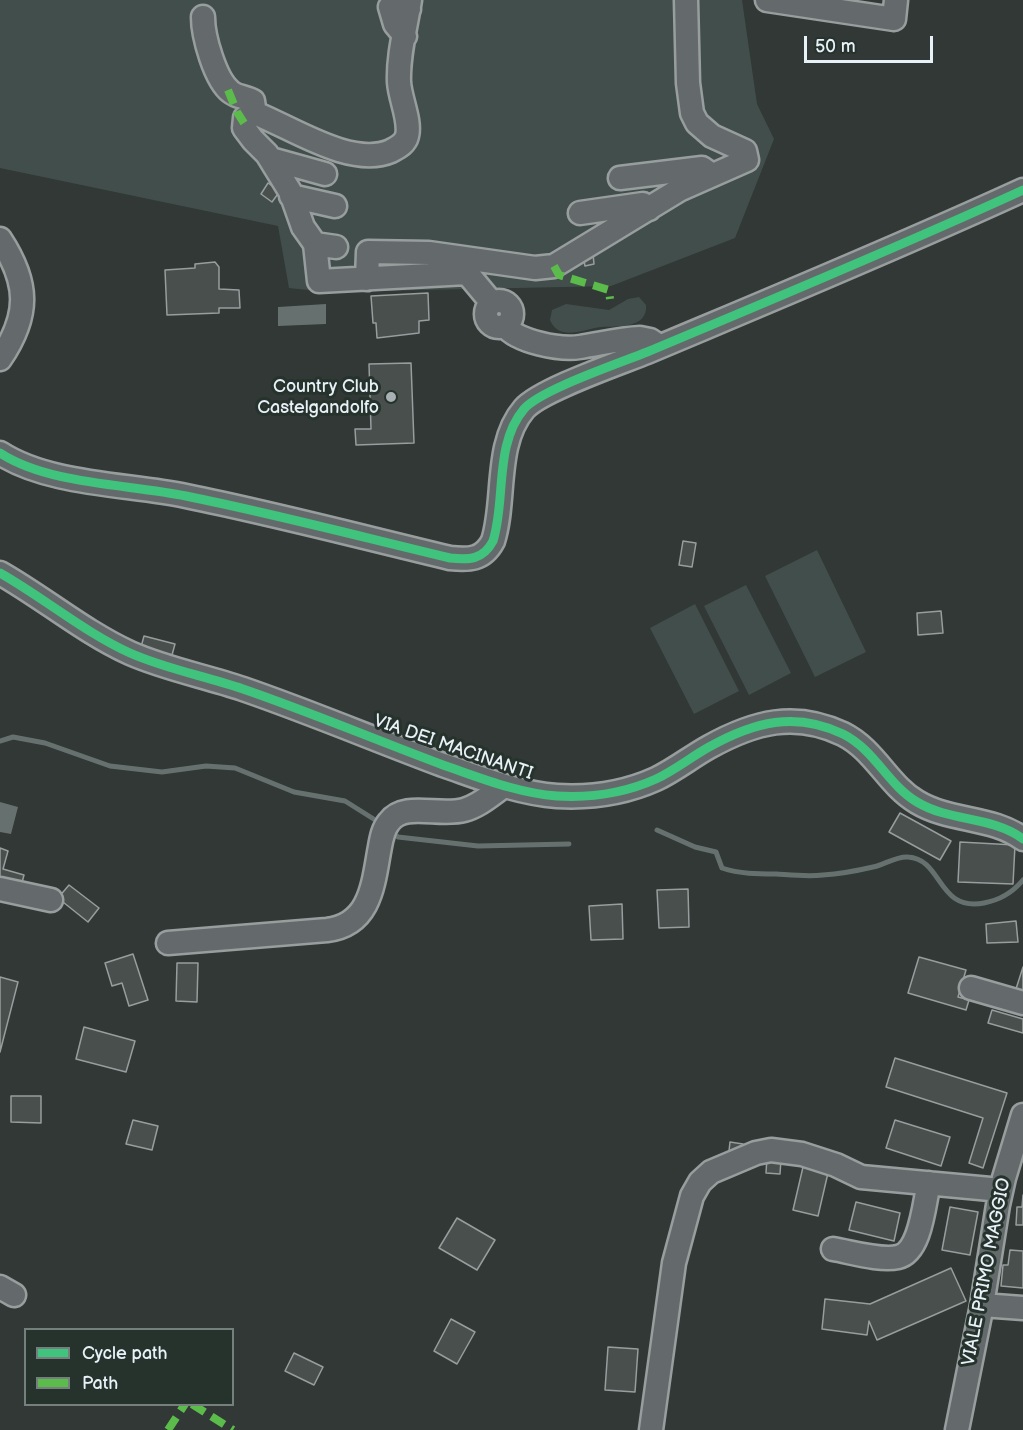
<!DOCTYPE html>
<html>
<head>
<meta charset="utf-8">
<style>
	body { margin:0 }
	#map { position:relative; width:1023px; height:1430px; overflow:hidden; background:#313835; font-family:"Balsamiq Sans",sans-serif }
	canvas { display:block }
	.legend { position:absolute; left:24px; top:1328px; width:210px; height:78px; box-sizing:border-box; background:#26332d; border:2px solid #747f7e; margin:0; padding:8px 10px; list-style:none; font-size:18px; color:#e8f1f8 }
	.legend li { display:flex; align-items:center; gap:12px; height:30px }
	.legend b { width:30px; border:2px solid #747f7e }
	.scale { position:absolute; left:804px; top:36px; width:129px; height:27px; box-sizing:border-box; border:3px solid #e8f1f8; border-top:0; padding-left:8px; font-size:18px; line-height:21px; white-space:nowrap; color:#e8f1f8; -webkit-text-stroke:4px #26332d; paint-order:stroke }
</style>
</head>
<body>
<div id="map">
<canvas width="1023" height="1430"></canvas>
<ul class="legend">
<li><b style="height:8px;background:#40c37c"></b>Cycle path</li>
<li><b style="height:8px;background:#5cbc4b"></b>Path</li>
</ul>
<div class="scale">50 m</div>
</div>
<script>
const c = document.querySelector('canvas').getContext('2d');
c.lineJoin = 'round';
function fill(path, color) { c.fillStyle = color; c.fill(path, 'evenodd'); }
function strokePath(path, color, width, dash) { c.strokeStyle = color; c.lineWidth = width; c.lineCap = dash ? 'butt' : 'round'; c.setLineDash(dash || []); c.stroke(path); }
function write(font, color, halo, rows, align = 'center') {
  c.font = font + ' "Balsamiq Sans",sans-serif'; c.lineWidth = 6; c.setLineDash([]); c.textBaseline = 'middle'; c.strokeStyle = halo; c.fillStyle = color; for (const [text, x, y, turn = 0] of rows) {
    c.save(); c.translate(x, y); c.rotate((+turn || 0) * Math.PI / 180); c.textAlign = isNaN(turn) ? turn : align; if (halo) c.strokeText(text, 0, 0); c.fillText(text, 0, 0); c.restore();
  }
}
const green = new Path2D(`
	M 0,0 L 742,0 L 757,104 L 774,139 L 735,238 L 611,286 L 328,292 L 289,288 L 278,226 L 0,168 Z
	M 639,297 L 646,305 C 648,329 617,326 601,327 C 584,329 559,342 550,320 L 552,310 L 566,304 L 609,310 L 628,299 Z
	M 817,550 L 866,652 L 815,677 L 765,576 Z
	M 746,585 L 791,673 L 749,695 L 704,606 Z
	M 695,604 L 739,691 L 694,714 L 650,628 Z`);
const water = new Path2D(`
	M 326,304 L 326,324 L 278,326 L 278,307 Z
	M 0,802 L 18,807 L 11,834 L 0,832 Z`);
const stream = new Path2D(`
	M 0,741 L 13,737 L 45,743 L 110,766 L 162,772 L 206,766 L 235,768 L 294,792 L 345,801 L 380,823
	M 657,830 L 695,847 L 716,852 L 722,868 C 740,874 757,874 776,874 C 791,875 808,877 823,875 C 839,874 856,871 873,867 C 884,865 896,856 908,857 C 943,859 937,912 984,903 C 1000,900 1013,892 1023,880
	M 390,831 L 398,837 L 478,846 L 569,844`);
const building = new Path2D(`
	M 268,183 L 280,191 L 272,202 L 261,194 Z
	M 593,254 L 594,264 L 585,266 L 583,256 Z
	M 215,262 L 219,267 L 219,289 L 239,290 L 240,308 L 219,308 L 219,313 L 167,315 L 165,270 L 195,268 L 195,264 Z
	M 428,293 L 429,320 L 419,321 L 419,333 L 377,338 L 376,323 L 373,323 L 371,296 Z
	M 411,363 L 414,443 L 356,445 L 355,429 L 371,429 L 369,364 Z
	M 683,541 L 696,543 L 692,567 L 679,565 Z
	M 941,611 L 943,633 L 918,635 L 917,613 Z
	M 144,636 L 175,644 L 172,655 L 141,647 Z
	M 900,813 L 951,841 L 940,860 L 889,832 Z
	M 960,842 L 1015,845 L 1013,884 L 958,882 Z
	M 0,848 L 8,851 L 3,869 L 24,875 L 20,890 L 0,884 Z
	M 69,885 L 99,908 L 88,922 L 58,898 Z
	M 688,889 L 689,927 L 659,928 L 657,890 Z
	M 622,904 L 623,939 L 591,940 L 589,906 Z
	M 1016,921 L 1018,942 L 987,943 L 986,924 Z
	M 133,954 L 148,1000 L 129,1006 L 122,983 L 112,986 L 105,963 Z
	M 919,957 L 966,970 L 958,997 L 969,1000 L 966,1010 L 908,993 Z
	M 177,963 L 198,963 L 197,1002 L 176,1001 Z
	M 1023,967 L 1023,995 L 1015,992 Z
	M 0,977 L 18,982 L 0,1052 Z
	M 992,1010 L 1023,1019 L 1023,1033 L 988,1023 Z
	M 84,1027 L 135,1041 L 126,1072 L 76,1059 Z
	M 895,1058 L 1007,1093 L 983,1168 L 969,1163 L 983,1118 L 886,1087 Z
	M 11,1096 L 41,1096 L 41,1123 L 11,1122 Z
	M 133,1120 L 158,1126 L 152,1150 L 126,1144 Z
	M 895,1120 L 950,1137 L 941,1166 L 886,1148 Z
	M 730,1142 L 743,1144 L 742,1153 L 729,1151 Z
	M 767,1157 L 781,1159 L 780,1174 L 766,1173 Z
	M 803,1167 L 828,1173 L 818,1216 L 793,1210 Z
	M 1023,1195 L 1023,1225 L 1016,1225 L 1017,1207 L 1022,1207 Z
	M 856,1202 L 900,1213 L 894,1241 L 849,1230 Z
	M 950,1207 L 978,1212 L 970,1255 L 942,1250 Z
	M 457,1218 L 495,1240 L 477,1270 L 439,1248 Z
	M 1010,1250 L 1023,1251 L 1023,1288 L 1001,1286 L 1003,1265 L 1008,1265 Z
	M 951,1268 L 966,1301 L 877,1340 L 869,1321 L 867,1335 L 822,1329 L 825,1299 L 870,1304 Z
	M 451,1319 L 475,1332 L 457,1364 L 434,1351 Z
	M 608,1347 L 638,1349 L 635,1392 L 605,1390 Z
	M 294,1353 L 323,1367 L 314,1385 L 285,1371 Z`);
const minor = new Path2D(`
	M 767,0 L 894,19 L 896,0
	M 203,17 C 203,36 215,80 231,92 C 237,97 246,97 253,101 L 254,108 L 252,113
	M 405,36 L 395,24 L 390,7 L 397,2 L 405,4 L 409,9
	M 271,159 L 325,174
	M 620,178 L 702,168 L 712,175
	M 291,196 L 335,206
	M 580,213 L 643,204 L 649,209
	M 0,239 C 29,283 30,315 0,359
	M 315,244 L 319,281 L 467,273 L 492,303
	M 336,247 L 315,244 L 303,227 L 291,193 L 267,154 L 253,140 L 244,128 L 245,118 L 252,113 L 257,114 C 294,129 352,168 391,151 C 398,147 405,144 407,136 C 411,121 400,99 399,82 C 398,54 406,27 410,0
	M 367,279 L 368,252 L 429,253 L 535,268 L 554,266 L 679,190 L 747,160 L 745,151 L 712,136 L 697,123 L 692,113 L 688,83 L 686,0
	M486 314a13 13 0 1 1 26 0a13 13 0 1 1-26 0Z
	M 505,326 C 518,342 560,350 580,347 C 600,344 619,339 640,338 L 650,340 L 659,346
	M 0,453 C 49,485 129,484 186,496 C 275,514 362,537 450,558 C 469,560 483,560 493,541 C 506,501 494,444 524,409 C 540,390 620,363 647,352 C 773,299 899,247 1023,190
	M 0,573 C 44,598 84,632 130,653 C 166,669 205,676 243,689 C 310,712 376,740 443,765 C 481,778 517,793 557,796 C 591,798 625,793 656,779 C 675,770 691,757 709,747 C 754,722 795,711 843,734 C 875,750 888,785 917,802 C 950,822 992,816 1023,839
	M 0,889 L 51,900
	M 168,943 L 327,930 C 369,925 373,887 379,852 C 381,842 382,830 389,822 C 404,801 439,817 464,810 C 479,806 491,795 504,786
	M 971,988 L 1023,1003
	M 833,1249 C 851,1252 880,1261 898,1257 C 921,1252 924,1203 929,1183
	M 0,1287 L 14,1295
	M 982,1305 L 1023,1308
	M 651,1430 L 674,1263 L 692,1196 L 700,1182 L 711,1172 L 756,1153 L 771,1150 L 802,1154 L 836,1165 L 861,1177 L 1001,1190
	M 957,1430 L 982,1305 L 998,1205 L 1004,1178 L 1023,1115`);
const quiet = new Path2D(`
	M 228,90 L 237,112 L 244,123
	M 554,266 L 559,275 L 609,290 L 610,299
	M 192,1404 L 233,1430
	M 168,1430 L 185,1404`);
const cycleway = new Path2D(`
	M 0,453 C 49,485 129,484 186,496 C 275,514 362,537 450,558 C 469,560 483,560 493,541 C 506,501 494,444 524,409 C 540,390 620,363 647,352 C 773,299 899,247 1023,190
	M 0,573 C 44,598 84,632 130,653 C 166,669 205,676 243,689 C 310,712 376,740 443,765 C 481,778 517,793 557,796 C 591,798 625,793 656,779 C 675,770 691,757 709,747 C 754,722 795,711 843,734 C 875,750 888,785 917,802 C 950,822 992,816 1023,839`);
const markers = [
	[391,397,6,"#a8b0b4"]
];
const poiNames = [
	["Country Club",379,387],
	["Castelgandolfo",379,408]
];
const streetNames = [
	["VIA DEI MACINANTI",453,748,19],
	["VIALE PRIMO MAGGIO",987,1272,-79]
];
fill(green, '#424e4b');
fill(water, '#66716f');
strokePath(stream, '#66716f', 5);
fill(building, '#494f4d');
strokePath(building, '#989d9e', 1.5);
strokePath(minor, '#989d9e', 27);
strokePath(minor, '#646a6b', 22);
strokePath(quiet, '#5cbc4b', 8, [15, 8]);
strokePath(cycleway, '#40c37c', 9);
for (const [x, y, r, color] of markers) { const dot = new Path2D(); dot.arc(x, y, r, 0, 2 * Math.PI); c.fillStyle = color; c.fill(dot); strokePath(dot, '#26332d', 2); }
write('18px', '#e8f1f8', '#26332d', poiNames, 'right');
write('18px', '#e8f1f8', '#26332d', streetNames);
</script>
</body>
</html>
